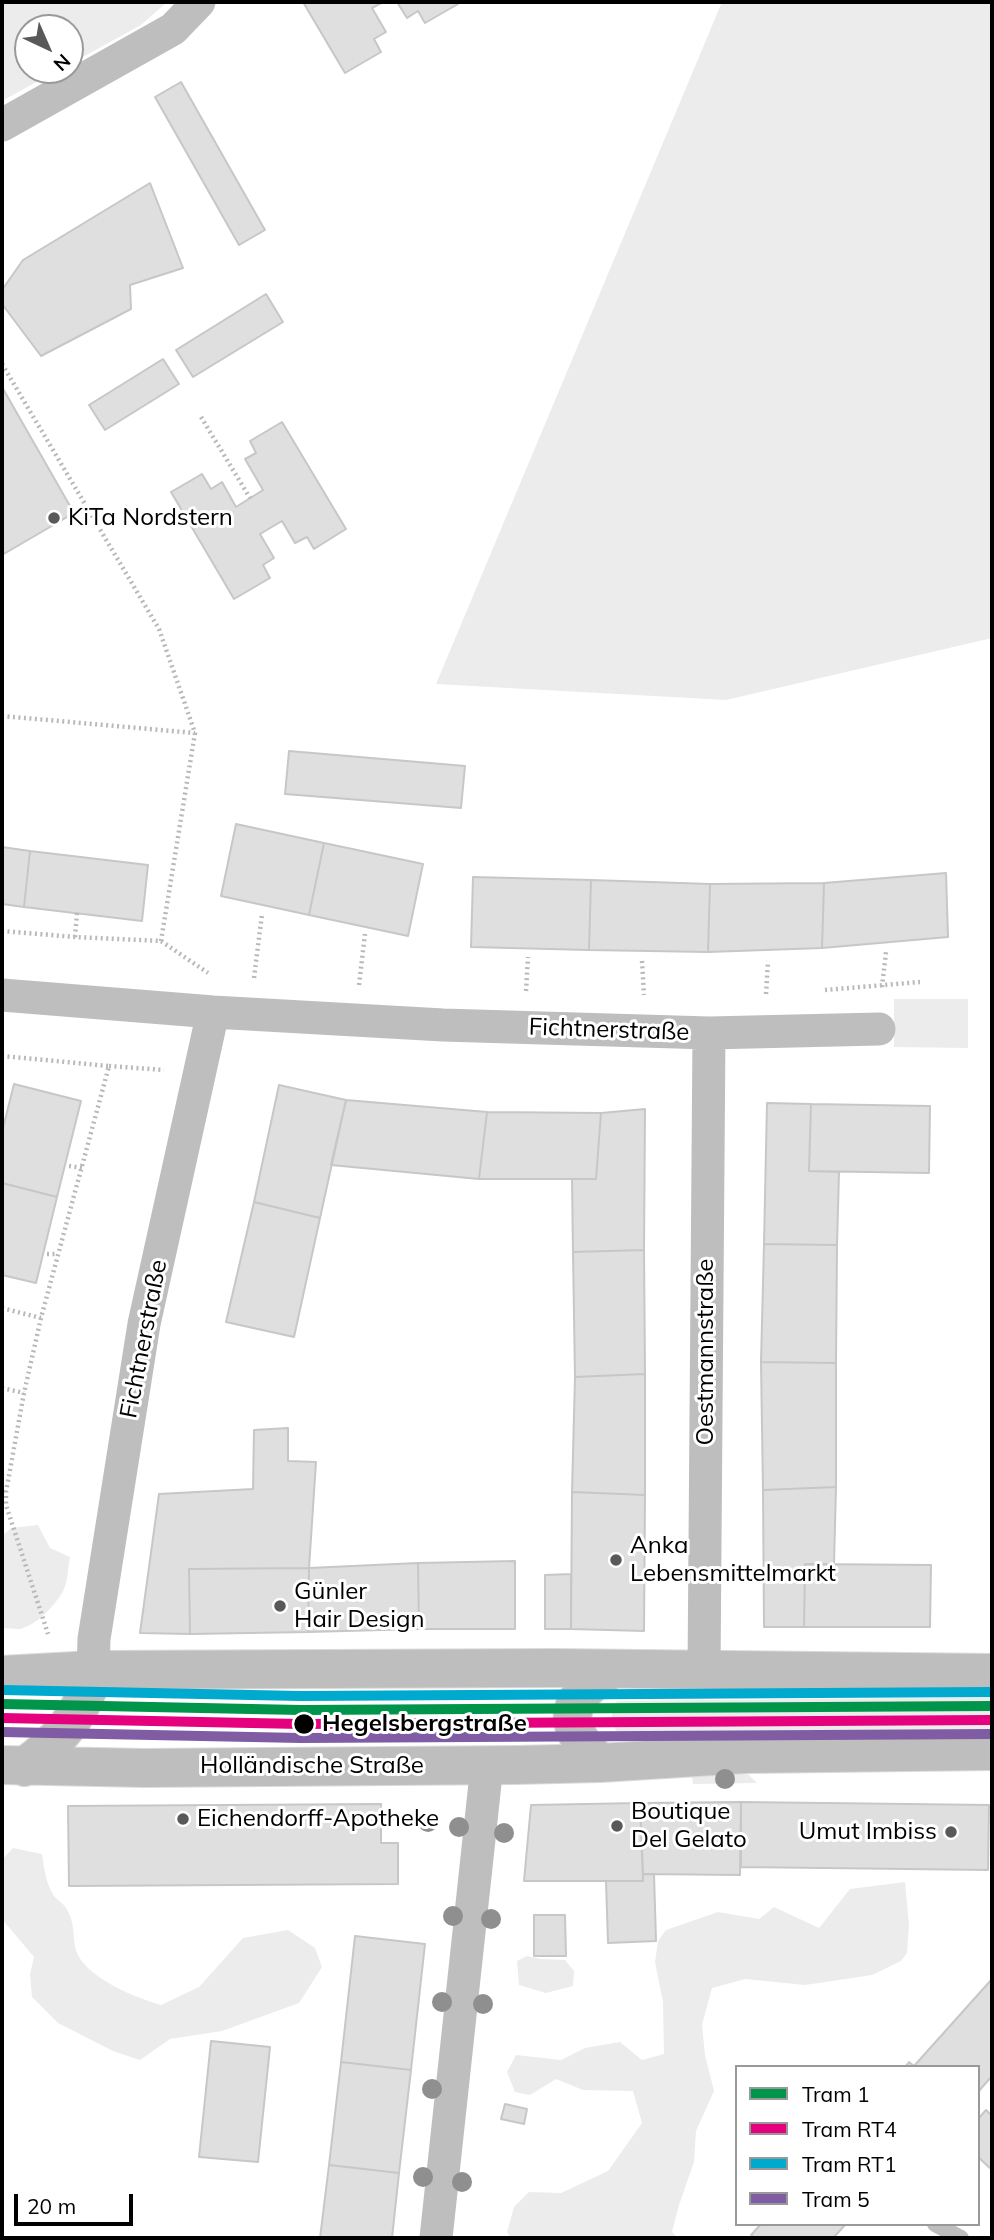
<!DOCTYPE html>
<html>
<head>
<meta charset="utf-8">
<style>
	body { margin:0 }
	#map { position:relative; width:994px; height:2240px; overflow:hidden; background:#fff; font-family:Mulish,sans-serif }
	canvas { display:block }
	.frame { position:absolute; inset:0; border:4px solid #000; pointer-events:none }
	.legend { position:absolute; left:735px; top:2065px; width:245px; height:161px; box-sizing:border-box; background:#fff; border:2px solid #999; margin:0; padding:9px 12px; list-style:none; font-size:21px; color:#000 }
	.legend li { display:flex; align-items:center; gap:14px; height:35px }
	.legend b { width:35px; border:2px solid #999 }
	.north { position:absolute; left:14px; top:14px; width:70px; height:70px; box-sizing:border-box; background:#fff; border:2px solid #999; border-radius:50%; rotate:136deg; font-size:19px; font-weight:700; line-height:28px; text-align:center; color:#000 }
	.north::after { content:''; display:block; margin:auto; width:24px; height:32px; background:#595959; clip-path:polygon(50% 0,100% 100%,50% 72%,0 100%) }
	.scale { position:absolute; left:14px; top:2194px; width:119px; height:32px; box-sizing:border-box; border:4px solid #000; border-top:0; padding-left:9px; font-size:21px; line-height:24px; white-space:nowrap; color:#000; -webkit-text-stroke:5px #fff; paint-order:stroke }
</style>
</head>
<body>
<div id="map">
<canvas width="994" height="2240"></canvas>
<div class="frame"></div>
<ul class="legend">
<li><b style="height:9px;background:#00954b"></b>Tram 1</li>
<li><b style="height:9px;background:#e5007d"></b>Tram RT4</li>
<li><b style="height:9px;background:#00a9ce"></b>Tram RT1</li>
<li><b style="height:9px;background:#7f5ca3"></b>Tram 5</li>
</ul>
<div class="north">N</div>
<div class="scale">20 m</div>
</div>
<script>
const c = document.querySelector('canvas').getContext('2d');
c.lineJoin = 'round';
function fill(path, color) { c.fillStyle = color; c.fill(path, 'evenodd'); }
function strokePath(path, color, width, dash) { c.strokeStyle = color; c.lineWidth = width; c.lineCap = dash ? 'butt' : 'round'; c.setLineDash(dash || []); c.stroke(path); }
function write(font, color, halo, rows, align = 'center') {
  c.font = font + ' Mulish,sans-serif'; c.lineWidth = 6; c.setLineDash([]); c.textBaseline = 'middle'; c.strokeStyle = halo; c.fillStyle = color; for (const [text, x, y, turn = 0] of rows) {
    c.save(); c.translate(x, y); c.rotate((+turn || 0) * Math.PI / 180); c.textAlign = isNaN(turn) ? turn : align; if (halo) c.strokeText(text, 0, 0); c.fillText(text, 0, 0); c.restore();
  }
}
const green = new Path2D(`
	M 2,2 L 167,2 L 141,25 L 70,64 L 70,28 L 28,28 L 28,70 L 58,70 L 2,101 Z
	M 722,2 L 992,2 L 992,638 L 726,700 L 436,684 Z
	M 894,999 L 968,999 L 968,1048 L 894,1047 Z
	M 38,1525 L 50,1548 L 70,1557 C 68,1567 68,1580 64,1589 C 57,1604 35,1627 19,1629 C 13,1629 7,1628 2,1628 L 2,1536 L 11,1528 Z
	M 992,1697 L 992,1733 L 724,1732 L 631,1735 L 618,1733 C 610,1722 610,1712 617,1701 Z
	M 747,1773 L 757,1783 L 693,1784 L 692,1777 Z
	M 13,1848 L 42,1854 C 44,1868 46,1884 54,1896 C 57,1900 63,1903 66,1908 C 77,1925 71,1941 78,1955 C 90,1979 136,1998 161,2005 L 199,1987 L 243,1938 L 288,1930 L 315,1948 L 322,1967 L 299,2003 L 222,2031 L 170,2039 L 140,2060 L 113,2051 L 58,2023 L 32,1997 L 30,1974 L 34,1957 L 2,1919 L 2,1860 Z
	M 905,1882 L 909,1924 L 907,1953 L 901,1961 L 872,1975 L 805,1985 L 745,1979 L 712,1988 L 702,2025 L 705,2055 L 714,2091 L 696,2131 L 694,2162 L 679,2205 L 672,2232 L 678,2238 L 511,2238 L 507,2232 L 514,2207 L 529,2192 L 561,2193 L 608,2171 L 642,2123 L 633,2091 L 583,2090 L 556,2079 L 530,2095 L 515,2092 L 507,2072 L 516,2055 L 561,2060 L 585,2048 L 620,2042 L 642,2060 L 664,2054 L 663,2002 L 655,1962 L 658,1941 L 666,1930 L 718,1912 L 759,1919 L 774,1907 L 819,1928 L 850,1889 Z
	M 527,1956 L 541,1959 L 565,1960 L 574,1971 L 573,1986 L 546,1993 L 519,1985 L 517,1961 Z`);
const building = new Path2D(`
	M 303,2 L 383,2 L 372,8 L 386,32 L 374,39 L 381,52 L 345,73 Z
	M 397,2 L 456,2 L 458,4 L 425,23 L 418,11 L 407,18 Z
	M 181,82 L 265,230 L 239,245 L 155,97 Z
	M 150,183 L 183,268 L 130,285 L 131,309 L 41,356 L 2,304 L 2,290 L 23,260 Z
	M 266,294 L 283,322 L 193,377 L 176,350 Z
	M 163,359 L 179,384 L 105,430 L 89,405 Z
	M 2,387 L 74,513 L 2,555 Z
	M 282,422 L 346,529 L 314,549 L 307,537 L 295,543 L 282,521 L 260,534 L 274,558 L 263,565 L 270,578 L 234,599 L 171,492 L 202,474 L 211,489 L 222,482 L 236,507 L 263,490 L 245,459 L 256,453 L 250,441 Z
	M 289,751 L 465,766 L 461,808 L 285,794 Z
	M 236,824 L 324,843 L 309,915 L 221,896 Z
	M 324,843 L 423,864 L 408,936 L 309,915 Z
	M 2,847 L 30,851 L 24,907 L 2,904 Z
	M 30,851 L 148,865 L 142,921 L 24,907 Z
	M 946,873 L 948,937 L 822,948 L 824,883 Z
	M 473,877 L 591,880 L 589,950 L 471,947 Z
	M 591,880 L 710,884 L 708,952 L 589,950 Z
	M 824,883 L 822,948 L 708,952 L 710,884 Z
	M 14,1084 L 81,1101 L 57,1197 L 2,1183 L 2,1132 Z
	M 279,1085 L 346,1100 L 320,1218 L 254,1202 Z
	M 346,1100 L 487,1112 L 479,1179 L 331,1165 Z
	M 767,1103 L 811,1104 L 809,1171 L 839,1172 L 837,1245 L 764,1244 Z
	M 811,1104 L 930,1106 L 929,1173 L 809,1171 Z
	M 645,1109 L 644,1250 L 573,1252 L 572,1179 L 596,1179 L 601,1113 Z
	M 487,1112 L 601,1113 L 596,1179 L 479,1179 Z
	M 2,1183 L 57,1197 L 36,1283 L 2,1275 Z
	M 254,1202 L 320,1218 L 294,1337 L 226,1322 Z
	M 764,1244 L 837,1245 L 836,1363 L 761,1362 Z
	M 644,1250 L 645,1374 L 575,1377 L 573,1252 Z
	M 761,1362 L 836,1363 L 836,1487 L 763,1490 Z
	M 645,1374 L 645,1495 L 572,1492 L 575,1377 Z
	M 288,1428 L 288,1461 L 316,1462 L 309,1568 L 189,1569 L 190,1634 L 140,1633 L 159,1494 L 253,1489 L 254,1430 Z
	M 836,1487 L 834,1564 L 805,1564 L 804,1627 L 764,1627 L 763,1490 Z
	M 572,1492 L 645,1495 L 644,1631 L 571,1629 Z
	M 515,1561 L 515,1629 L 419,1629 L 418,1563 Z
	M 418,1563 L 419,1629 L 308,1632 L 309,1568 Z
	M 805,1564 L 931,1565 L 930,1627 L 804,1627 Z
	M 309,1568 L 308,1632 L 190,1634 L 189,1569 Z
	M 571,1574 L 571,1629 L 545,1629 L 545,1575 Z
	M 741,1802 L 740,1875 L 643,1874 L 640,1803 Z
	M 741,1802 L 989,1805 L 988,1870 L 741,1867 Z
	M 640,1803 L 643,1881 L 524,1881 L 531,1805 Z
	M 381,1804 L 381,1843 L 398,1843 L 398,1884 L 69,1886 L 68,1806 Z
	M 643,1874 L 654,1874 L 656,1941 L 608,1943 L 606,1881 L 643,1881 Z
	M 534,1915 L 565,1915 L 566,1956 L 534,1956 Z
	M 355,1936 L 425,1944 L 411,2070 L 341,2062 Z
	M 992,1979 L 992,2076 L 978,2092 L 978,2067 L 905,2067 L 909,2062 L 914,2066 Z
	M 211,2041 L 270,2047 L 258,2162 L 199,2157 Z
	M 341,2062 L 411,2070 L 399,2173 L 329,2165 Z
	M 505,2104 L 527,2109 L 524,2124 L 501,2119 Z
	M 986,2110 L 992,2116 L 992,2170 L 978,2157 L 978,2119 Z
	M 329,2165 L 399,2173 L 392,2238 L 320,2238 Z
	M 761,2224 L 846,2224 L 833,2238 L 755,2238 L 751,2235 Z`);
const path = new Path2D(`
	M 2,364 L 159,629 L 195,733 L 161,941
	M 201,417 L 250,498
	M 2,716 L 195,733
	M 2,931 L 75,937 L 161,941 L 208,973
	M 75,937 L 77,913
	M 642,961 L 644,995
	M 254,978 L 262,914
	M 359,985 L 365,934
	M 882,987 L 886,952
	M 825,990 L 920,982
	M 526,991 L 528,957
	M 766,994 L 768,961
	M 2,1056 L 109,1066 L 41,1318 L 24,1393 L 6,1492 L 6,1505 L 48,1634
	M 109,1066 L 164,1070
	M 69,1166 L 82,1168
	M 47,1254 L 58,1254
	M 2,1308 L 41,1318
	M 2,1388 L 24,1393`);
const lane = new Path2D(`
	M 935,2224 L 961,2238`);
const street = new Path2D(`
	M 2,125 L 173,29 L 199,2
	M 2,995 L 213,1012 L 443,1025 L 709,1033 L 879,1029
	M 93,1670 L 94,1639 L 144,1324 L 213,1012
	M 704,1671 L 709,1033
	M 436,2238 L 487,1765`);
const primary = new Path2D(`
	M 2,1675 L 93,1670 L 554,1668 L 992,1673
	M 600,1763 C 558,1723 566,1698 612,1669
	M 2,1765 L 144,1768 L 516,1765 L 600,1763 L 746,1754 L 992,1751
	M 24,1767 C 58,1742 85,1712 93,1670`);
const tram1 = new Path2D(`
	M 2,1704 L 301,1710 L 992,1706`);
const tram2 = new Path2D(`
	M 2,1718 L 301,1724 L 992,1720`);
const tram3 = new Path2D(`
	M 2,1690 L 301,1696 L 992,1692`);
const tram4 = new Path2D(`
	M 2,1732 L 301,1738 L 992,1734`);
const trees = [
	[725,1779],
	[428,1822],
	[459,1827],
	[504,1833],
	[453,1916],
	[491,1919],
	[442,2002],
	[483,2004],
	[432,2089],
	[423,2177],
	[462,2182]
];
const markers = [
	[54,518,7,"#595959"],
	[616,1560,7,"#595959"],
	[280,1606,7,"#595959"],
	[304,1724,11,"#000"],
	[183,1819,7,"#595959"],
	[617,1826,7,"#595959"],
	[951,1832,7,"#595959"]
];
const poiNames = [
	["KiTa Nordstern",68,518],
	["Anka",630,1546],
	["Lebensmittelmarkt",630,1574],
	["Günler",294,1592],
	["Hair Design",294,1620],
	["Boutique",631,1812],
	["Del Gelato",631,1840],
	["Eichendorff-Apotheke",197,1819],
	["Umut Imbiss",937,1832,"right"]
];
const streetNames = [
	["Fichtnerstraße",609,1030,2],
	["Fichtnerstraße",144,1339,-79],
	["Oestmannstraße",706,1352,-90],
	["Holländische Straße",312,1766]
];
const stopNames = [
	["Hegelsbergstraße",322,1724]
];
fill(green, '#ececec');
fill(building, '#dfdfdf');
strokePath(building, '#c7c7c7', 2);
strokePath(primary, '#dbdbdb', 40);
strokePath(path, '#b9b9b9', 4.5, [2, 3.5]);
strokePath(lane, '#bebebe', 16);
strokePath(street, '#bebebe', 33);
strokePath(primary, '#bebebe', 38);
strokePath(tram1, '#00954b', 10);
strokePath(tram2, '#e5007d', 10);
strokePath(tram3, '#00a9ce', 10);
strokePath(tram4, '#7f5ca3', 10);
c.fillStyle = '#8f8f8f';
for (const [x, y] of trees) { c.beginPath(); c.arc(x, y, 10, 0, 2 * Math.PI); c.fill(); }
for (const [x, y, r, color] of markers) { const dot = new Path2D(); dot.arc(x, y, r, 0, 2 * Math.PI); c.fillStyle = color; c.fill(dot); strokePath(dot, '#fff', 2.5); }
write('24px', '#000', '#fff', poiNames, 'left');
write('24px', '#000', '#fff', streetNames);
write('bold 24px', '#000', '#fff', stopNames, 'left');
</script>
</body>
</html>
